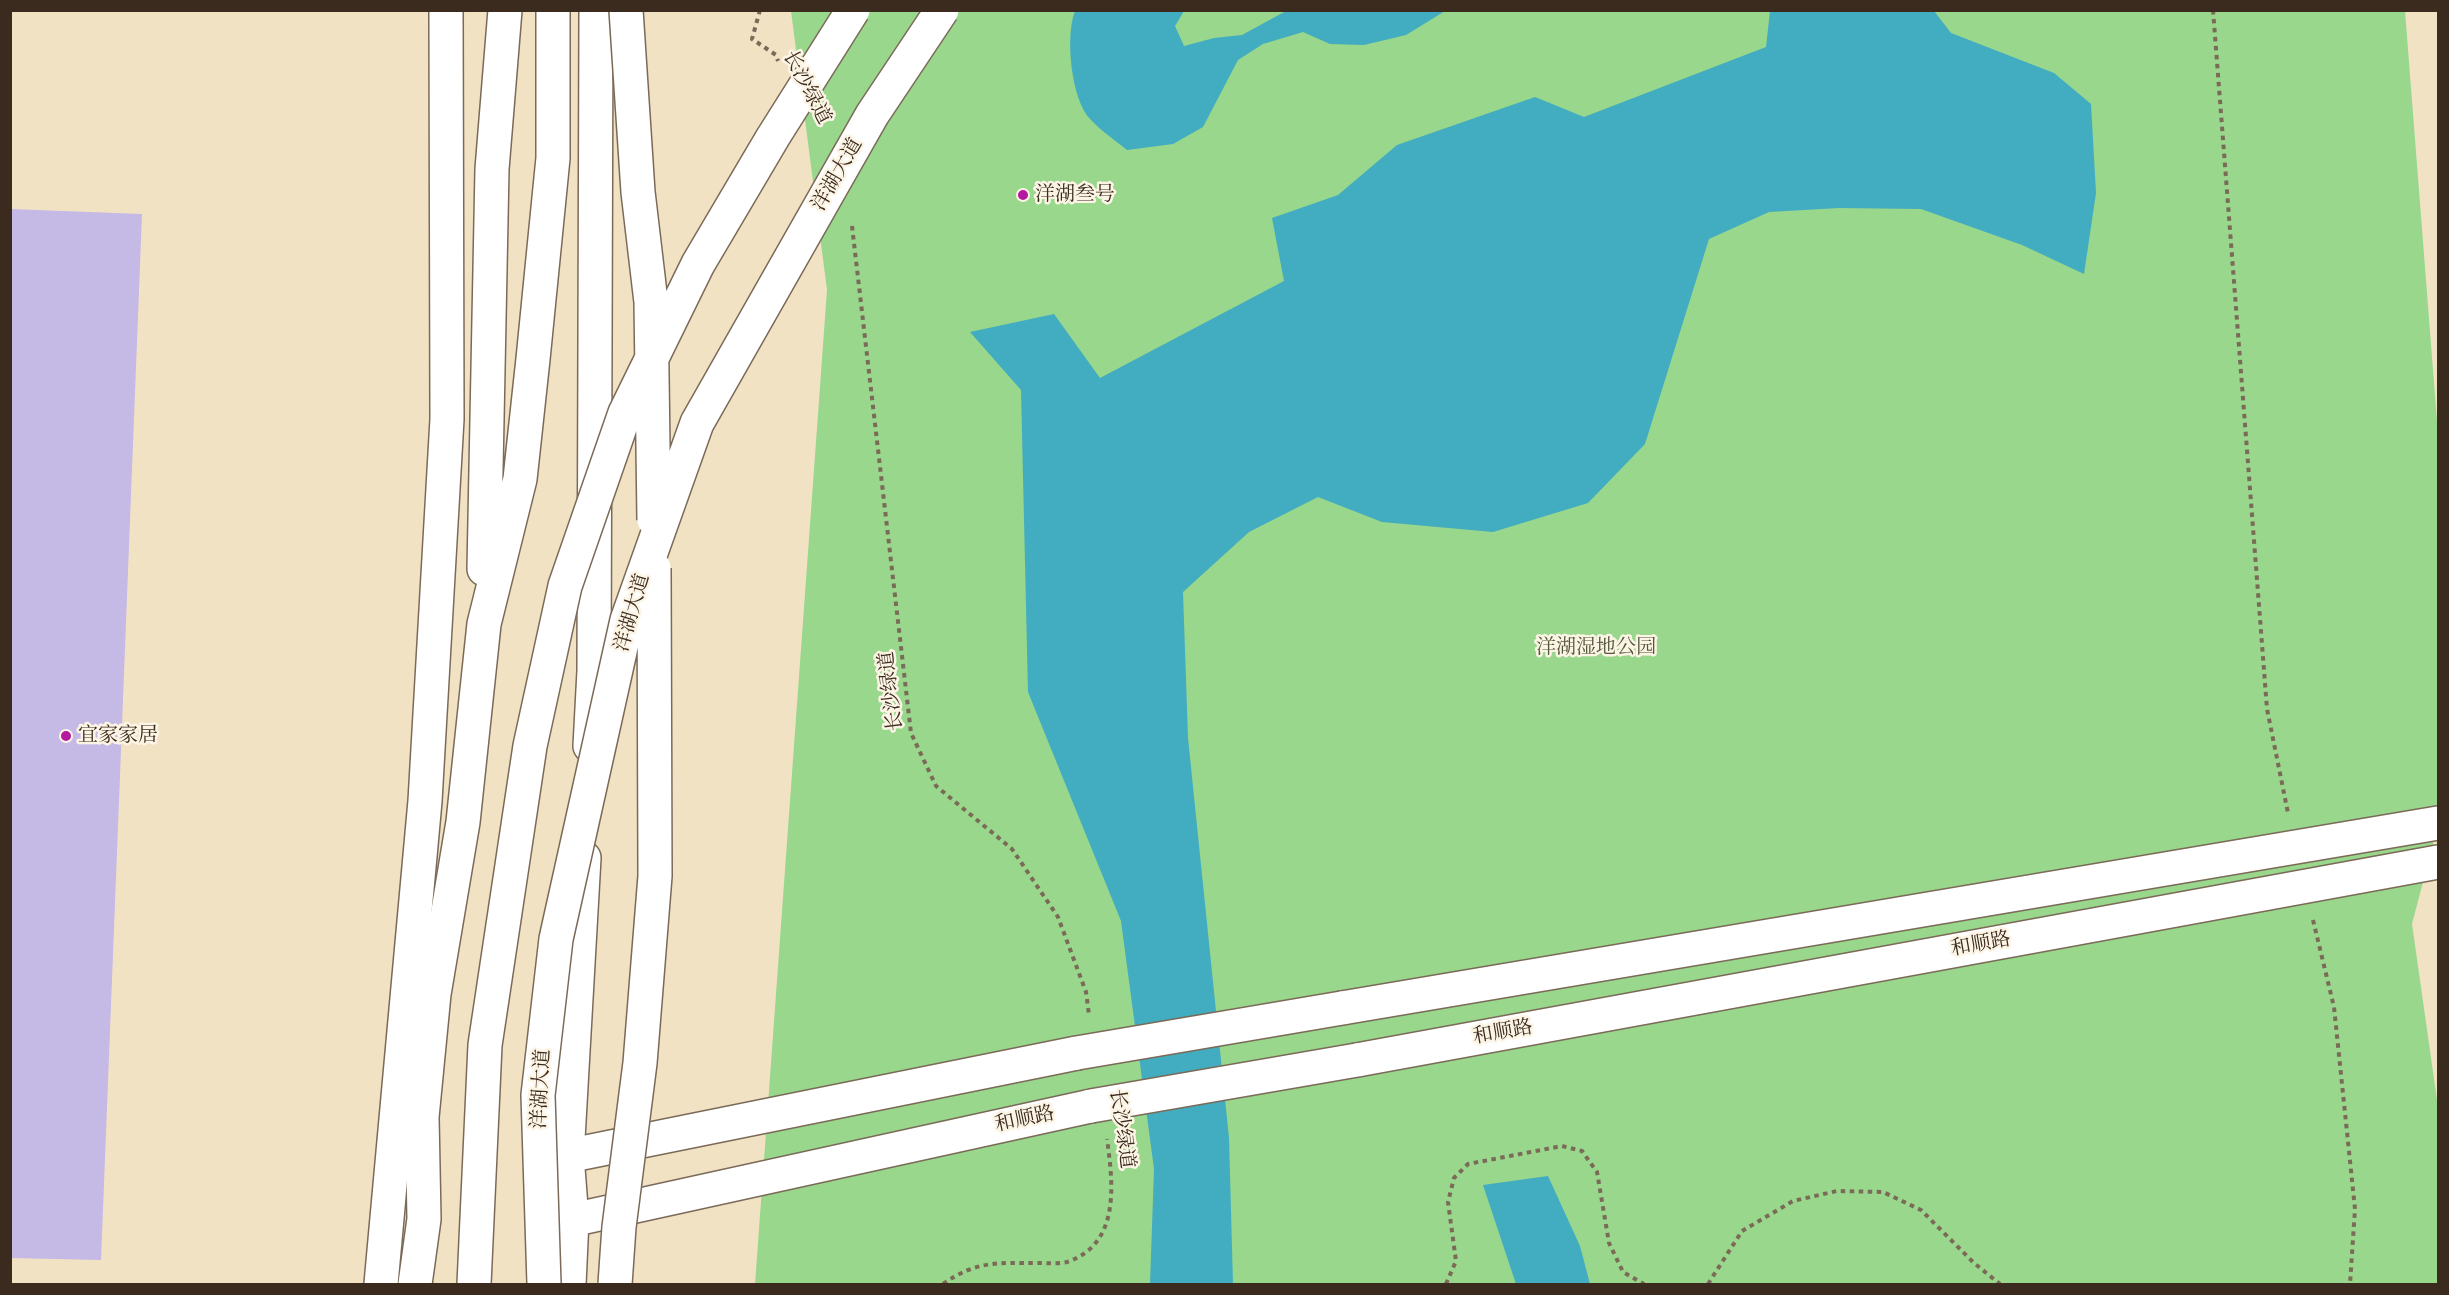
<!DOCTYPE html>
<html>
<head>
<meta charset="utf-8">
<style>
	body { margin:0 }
	#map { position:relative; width:2449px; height:1295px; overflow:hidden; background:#f2e2c4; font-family:Cardo,serif }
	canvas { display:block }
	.frame { position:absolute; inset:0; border:12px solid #3b2a1e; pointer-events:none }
</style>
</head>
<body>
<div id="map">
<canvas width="2449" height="1295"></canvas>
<div class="frame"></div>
</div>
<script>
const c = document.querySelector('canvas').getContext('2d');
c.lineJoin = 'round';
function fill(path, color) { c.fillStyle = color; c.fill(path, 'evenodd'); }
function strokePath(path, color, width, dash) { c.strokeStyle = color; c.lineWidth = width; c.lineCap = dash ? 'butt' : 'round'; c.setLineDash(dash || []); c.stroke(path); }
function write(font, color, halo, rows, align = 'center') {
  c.font = font + ' Cardo,"Noto Serif SC",serif'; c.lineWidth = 5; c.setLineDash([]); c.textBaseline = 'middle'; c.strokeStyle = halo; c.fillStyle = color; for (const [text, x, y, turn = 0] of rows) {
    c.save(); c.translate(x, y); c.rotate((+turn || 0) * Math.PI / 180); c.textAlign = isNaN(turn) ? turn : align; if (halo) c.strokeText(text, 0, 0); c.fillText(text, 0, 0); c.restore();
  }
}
const green = new Path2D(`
	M 791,11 L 2405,11 L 2438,434 L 2438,825 L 2412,924 L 2438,1107 L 2438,1284 L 755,1284 L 827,290 Z`);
const water = new Path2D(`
	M 1075,11 L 1184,11 L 1175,26 L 1184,46 L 1214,38 L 1242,35 L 1286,11 L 1445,11 L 1406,35 L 1364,45 L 1330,44 L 1303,32 L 1263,44 L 1238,60 L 1203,127 L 1173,144 L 1127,150 C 1115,140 1101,131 1090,119 C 1071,99 1065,36 1075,11 Z
	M 1770,11 L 1934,11 L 1951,33 L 2054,73 L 2091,104 L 2096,193 L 2084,274 L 2022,245 L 1921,209 L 1839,208 L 1769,212 L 1709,239 L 1645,444 L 1588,503 L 1493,532 L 1382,522 L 1318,497 L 1249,532 L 1183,592 L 1188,738 L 1229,1138 L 1233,1284 L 1150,1284 L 1154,1169 L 1121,921 L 1028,692 L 1021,390 L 970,332 L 1054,314 L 1100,378 L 1284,281 L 1272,218 L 1338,195 L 1397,145 L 1535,97 L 1584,117 L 1766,47 Z
	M 1548,1176 L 1580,1246 L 1590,1284 L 1516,1284 L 1483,1185 Z`);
const building = new Path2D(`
	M 10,209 L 142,214 L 101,1260 L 10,1258 Z`);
const path = new Path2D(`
	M 760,10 L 752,39 L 776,55 L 778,61
	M 2213,10 L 2267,709 L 2288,813
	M 852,226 L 911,733 L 936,786 L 1012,849 L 1058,917 L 1086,992 L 1089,1015
	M 2313,920 L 2334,1007 L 2355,1209 L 2350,1284
	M 943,1284 C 977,1260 999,1263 1039,1263 C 1047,1263 1059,1264 1067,1262 C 1121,1244 1113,1183 1107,1139
	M 1446,1284 L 1456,1261 L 1448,1202 L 1454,1178 L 1468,1164 L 1562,1146 L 1582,1151 L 1597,1172 L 1609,1243 L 1623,1272 L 1644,1284
	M 1708,1284 L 1742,1231 L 1793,1201 L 1837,1191 L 1883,1192 L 1921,1210 L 1974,1263 L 2000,1284`);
const secondary = new Path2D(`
	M 1342,1008 L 2438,823
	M 1357,1060 L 2438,862
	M 567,1156 L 1077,1053
	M 572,1220 L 1091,1106`);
const primary = new Path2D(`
	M 590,746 L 594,671 L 596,10
	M 381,1284 L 425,801 L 447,419 L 446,10
	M 569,1284 L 572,1220 L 567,1156 L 584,858`);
const highway = new Path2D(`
	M 484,569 L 492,169 L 505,10
	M 415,1284 L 424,1219 L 422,1117 L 434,994 L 463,822 L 484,624 L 520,479 L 533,359 L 553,158 L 553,10`);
const secondaryBridge = new Path2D(`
	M 1077,1053 L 1342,1008
	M 1091,1106 L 1357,1060`);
const highwayBridge = new Path2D(`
	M 626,10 L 638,192 L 651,302 L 654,520
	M 474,1284 L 485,1045 L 530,746 L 565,586 L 625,413 L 698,264 L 773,137 L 853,10
	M 544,1284 L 538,1095 L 556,939 L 627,620 L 697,423 L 872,115 L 942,10
	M 615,1284 L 619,1227 L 640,1063 L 655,876 L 654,568`);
const markers = [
	[1023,195,6,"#b5179e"],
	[66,736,6,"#b5179e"]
];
const streetNames = [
	["长沙绿道",806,88,62],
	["洋湖大道",838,175,-60],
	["洋湖大道",633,613,-74],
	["长沙绿道",892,691,-97],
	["和顺路",1981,945,-10],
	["和顺路",1503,1033,-10],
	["洋湖大道",542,1089,-87],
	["和顺路",1025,1120,-12],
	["长沙绿道",1121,1129,82]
];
const poiNames = [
	["洋湖叁号",1035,195],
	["宜家家居",78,736]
];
const parkNames = [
	["洋湖湿地公园",1596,648]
];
fill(green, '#98d78c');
fill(water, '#42acc1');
fill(building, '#c5b9e6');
strokePath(secondary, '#7b6a58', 36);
strokePath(primary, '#7b6a58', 36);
strokePath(highway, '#7b6a58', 36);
strokePath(path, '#7b6a58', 4, [4.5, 4.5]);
strokePath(secondary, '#fff', 33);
strokePath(primary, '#fff', 33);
strokePath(highway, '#fff', 33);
strokePath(secondaryBridge, '#7b6a58', 36, []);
strokePath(highwayBridge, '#7b6a58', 36, []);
strokePath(secondaryBridge, '#fff', 33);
strokePath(highwayBridge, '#fff', 33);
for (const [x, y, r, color] of markers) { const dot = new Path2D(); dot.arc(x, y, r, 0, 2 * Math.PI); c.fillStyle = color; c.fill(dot); strokePath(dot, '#fcf5e5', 2); }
write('20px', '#3b2a1e', '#fcf5e5', streetNames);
write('20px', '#3b2a1e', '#fcf5e5', poiNames, 'left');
write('20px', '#52553a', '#fcf5e5', parkNames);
</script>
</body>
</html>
